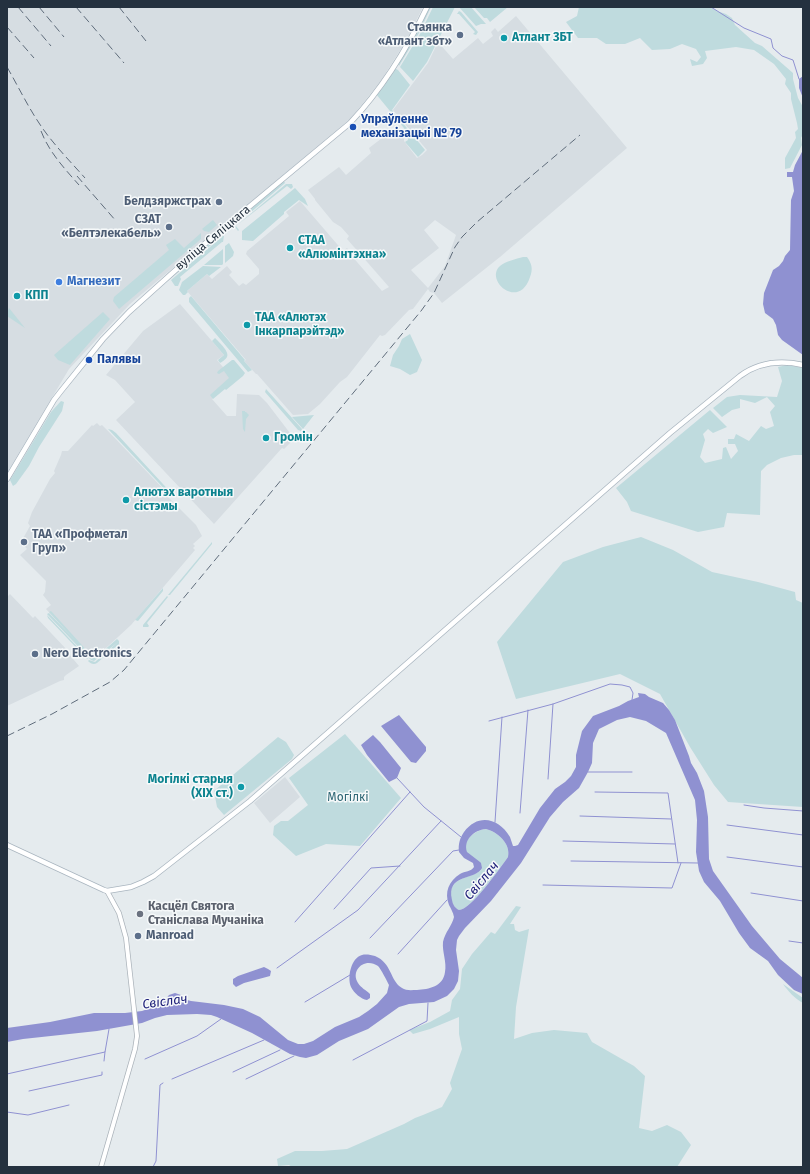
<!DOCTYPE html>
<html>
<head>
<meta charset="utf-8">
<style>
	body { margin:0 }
	#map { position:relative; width:810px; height:1174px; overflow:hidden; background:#e5ebee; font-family:"Fira Sans",sans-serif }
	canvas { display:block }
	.frame { position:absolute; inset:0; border:8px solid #24313f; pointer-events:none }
</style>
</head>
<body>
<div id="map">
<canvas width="810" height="1174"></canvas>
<div class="frame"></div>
</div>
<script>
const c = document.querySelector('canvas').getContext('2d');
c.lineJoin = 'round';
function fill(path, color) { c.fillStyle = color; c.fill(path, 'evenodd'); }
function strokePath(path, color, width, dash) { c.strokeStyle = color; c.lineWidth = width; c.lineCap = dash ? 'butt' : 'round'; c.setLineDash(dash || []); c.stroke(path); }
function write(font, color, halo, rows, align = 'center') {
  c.font = font + ' "Fira Sans",sans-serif'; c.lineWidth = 3; c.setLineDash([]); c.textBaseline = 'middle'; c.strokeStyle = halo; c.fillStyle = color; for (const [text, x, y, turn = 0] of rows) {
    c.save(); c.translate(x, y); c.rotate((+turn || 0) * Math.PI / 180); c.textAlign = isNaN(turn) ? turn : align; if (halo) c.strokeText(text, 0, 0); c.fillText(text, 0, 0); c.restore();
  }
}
const built = new Path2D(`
	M 7,7 L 423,7 L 406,41 L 380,82 L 351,118 L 130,304 L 69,369 L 7,473 Z
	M 516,16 L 627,148 L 500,257 L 442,303 L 434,293 L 430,292 L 428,289 L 413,309 L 409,310 L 385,335 L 382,336 L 380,335 L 347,377 L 340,382 L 320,404 L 308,414 L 293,415 L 257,374 L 256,374 L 244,361 L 246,360 L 187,291 L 207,274 L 212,279 L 227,266 L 232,272 L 229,275 L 239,286 L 243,283 L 246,285 L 259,274 L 259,269 L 246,254 L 247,251 L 289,216 L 286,212 L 300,201 L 343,251 L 347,248 L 352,254 L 351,255 L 382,291 L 389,287 L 347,239 L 349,236 L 341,227 L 333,222 L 315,200 L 315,199 L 308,190 L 339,167 L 346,175 L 371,153 L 369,148 L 394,129 L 404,139 L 404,141 L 417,158 L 422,155 L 427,150 L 393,110 L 428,63 L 438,42 L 453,59 L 478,38 L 483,44 L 493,36 L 491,32 L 495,28 L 498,32 ZM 435,220 L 456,235 L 445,266 L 428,288 L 411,270 L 439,248 L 424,230 Z
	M 180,304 L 224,355 L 217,360 L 234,380 L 212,399 L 227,416 L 236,416 L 237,394 L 259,395 L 267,403 L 293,437 L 289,440 L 291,442 L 284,449 L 282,448 L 214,524 L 116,420 L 135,402 L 115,380 L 106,375 L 143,331 Z
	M 97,423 L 100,426 L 102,425 L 110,433 L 170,496 L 169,498 L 196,525 L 202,536 L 193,544 L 195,546 L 193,548 L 195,550 L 131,625 L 93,660 L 46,609 L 51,605 L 43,595 L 45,592 L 46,581 L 20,555 L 27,549 L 21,542 L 30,526 L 28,523 L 32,512 L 50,479 L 55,473 L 54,471 L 61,455 L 62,451 L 68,451 L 92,425 L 93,426 Z
	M 10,594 L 33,618 L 35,616 L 68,651 L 63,657 L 64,658 L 69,654 L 79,666 L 66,675 L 64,677 L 64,680 L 60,681 L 7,706 L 7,597 Z
	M 285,777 L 300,797 L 270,823 L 254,803 Z`);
const green = new Path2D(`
	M 429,7 L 431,7 L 419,33 L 399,66 L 398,63 Z
	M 433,7 L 455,7 L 427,62 L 413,81 L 400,67 L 420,34 Z
	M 459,7 L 471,7 L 486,24 L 481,24 L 476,26 Z
	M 474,7 L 508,7 L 490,22 L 487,18 L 484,18 Z
	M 579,7 L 712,7 L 717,11 L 726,14 L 732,18 L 735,25 L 755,43 L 762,46 L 793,73 L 793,79 L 798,98 L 803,107 L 803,134 L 801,138 L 802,145 L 790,168 L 785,169 L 785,158 L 796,138 L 795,132 L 798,129 L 797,123 L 791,99 L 791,93 L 785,84 L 786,79 L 774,64 L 754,50 L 736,47 L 705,51 L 707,58 L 703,64 L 692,66 L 690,59 L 697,62 L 701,57 L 696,49 L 682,44 L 670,49 L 652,50 L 640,38 L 625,44 L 606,44 L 597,38 L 578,38 L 566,22 L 577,16 Z
	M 459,11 L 461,12 L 478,32 L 476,35 L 473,34 L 475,32 L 459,14 L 457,14 Z
	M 394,69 L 396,69 L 398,70 L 410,85 L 392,110 L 425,150 L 418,157 L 405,142 L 408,140 L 408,133 L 376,94 Z
	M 284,181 L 285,183 L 250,213 L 249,211 L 254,206 Z
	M 286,184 L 292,184 L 293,187 L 291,189 L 287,186 L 236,226 L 239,230 L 238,231 L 235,227 Z
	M 295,188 L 305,199 L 308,206 L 299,200 L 284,212 L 284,214 L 253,241 L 242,240 L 242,231 Z
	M 213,220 L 217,225 L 209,232 L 204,231 L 202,229 Z
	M 201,233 L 201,239 L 119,309 L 113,301 L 114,297 L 169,250 L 166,245 L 175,239 L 184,248 Z
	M 222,233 L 222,236 L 170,279 L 171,276 Z
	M 223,236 L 224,236 L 223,242 L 222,242 L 180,277 L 181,279 L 178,286 L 175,286 L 171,280 Z
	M 229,243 L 234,252 L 233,256 L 225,263 L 225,246 Z
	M 223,249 L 223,264 L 222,265 L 204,265 Z
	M 523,257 L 527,257 C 532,264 533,269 530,277 C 519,311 484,280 500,266 C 506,261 516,259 523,257 Z
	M 203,266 L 221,267 L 209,276 L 207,274 L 187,291 L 188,292 L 185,295 L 183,295 L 179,290 L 182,282 Z
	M 191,296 L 245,360 L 244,361 L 252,370 L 248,372 L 189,302 L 189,298 Z
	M 9,308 L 25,328 L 7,316 L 7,313 Z
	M 103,312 L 110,319 L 70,365 L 58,360 L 54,355 Z
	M 410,334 L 422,360 L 417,372 L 410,375 L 400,369 L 390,366 L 393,355 L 399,346 L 402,339 Z
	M 215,338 C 219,342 230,352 227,357 C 226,359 222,362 220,363 L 218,360 L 224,355 L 212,341 Z
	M 232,360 L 234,360 L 245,373 L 243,376 L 226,390 L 225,389 L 213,399 L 210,395 L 229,378 L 224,371 L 219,374 L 217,373 L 218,371 Z
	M 787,365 L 803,368 L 803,455 L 794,455 L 781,458 L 767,465 L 761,471 L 760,515 L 727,513 L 724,527 L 698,532 L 631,511 L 627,502 L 616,488 L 710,410 L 727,427 L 713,433 L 708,429 L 703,434 L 705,440 L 700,457 L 705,463 L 722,459 L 723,448 L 726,447 L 731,459 L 738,451 L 735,444 L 728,444 L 728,439 L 734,439 L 736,434 L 749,441 L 761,426 L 766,429 L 774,426 L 770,412 L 775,406 L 767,397 L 755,403 L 740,399 L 740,408 L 732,410 L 722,417 L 713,408 L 727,397 L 740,395 L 777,397 L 782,381 L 778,367 Z
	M 266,389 L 302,429 L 301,431 L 298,430 L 265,392 Z
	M 61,401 L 64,402 L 62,411 L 39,447 L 29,466 L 16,484 L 13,486 L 10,480 L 51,412 Z
	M 242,411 L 245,411 L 245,412 L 246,412 L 249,415 L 246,419 L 245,432 L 243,429 Z
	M 314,415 L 303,429 L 292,417 Z
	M 108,429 L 112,430 L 116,433 L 174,496 L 172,497 Z
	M 641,537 L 673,550 L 712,572 L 758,582 L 795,592 L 796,600 L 803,603 L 803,807 L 728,802 L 714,785 L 690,747 L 660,694 L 620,674 L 516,699 L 497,642 L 563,562 L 603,547 Z
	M 212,542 L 212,544 L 170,595 L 168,595 Z
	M 163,588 L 163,591 L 138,621 L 135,620 Z
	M 167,596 L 168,597 L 147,623 L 149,626 L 148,627 L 143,627 L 143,625 Z
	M 51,611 L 90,654 L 98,647 L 102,652 L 117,639 L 119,641 L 119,644 L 97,663 C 94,665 91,664 88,661 L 89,660 L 95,662 L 118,642 L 94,661 L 91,660 L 47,614 L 49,613 L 76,641 L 49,612 Z
	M 47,615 L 88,658 L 87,659 L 48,618 Z
	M 345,734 L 401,798 L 360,846 L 326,844 L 296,856 L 273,835 L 274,826 L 281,821 L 288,821 L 308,805 L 289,778 Z
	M 278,737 L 286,742 L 294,755 L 292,759 L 224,815 L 217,807 L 214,791 Z
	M 486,829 C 498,832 511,844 508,857 C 500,868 471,910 459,910 C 454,908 452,903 451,897 C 449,876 471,879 481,870 C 478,866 466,853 466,850 C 463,839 476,830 486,829 Z
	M 516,906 L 521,907 L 510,924 L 514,924 L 515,930 L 519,932 L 529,929 L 516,1007 L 514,1039 L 532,1033 L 554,1030 L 587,1033 L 592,1042 L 634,1066 L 645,1076 L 639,1128 L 652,1131 L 667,1125 L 681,1132 L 691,1145 L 677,1167 L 292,1167 L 289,1165 L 278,1166 L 277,1159 L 295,1151 L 322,1151 L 347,1149 L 404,1124 L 415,1118 L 423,1115 L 442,1107 L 452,1089 L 450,1083 L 462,1049 L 459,1034 L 459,1017 L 430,1029 L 413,1034 L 409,1030 L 430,1022 L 450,1011 L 452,1000 L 460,989 L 462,969 L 472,954 L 491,932 L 495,934 Z
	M 783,984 L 803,998 L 803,1003 C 795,999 788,991 783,984 Z`);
const water = new Path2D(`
	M 803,76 L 803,98 L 799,88 L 799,79 Z
	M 803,150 L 803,355 L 782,340 L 778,335 L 776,325 L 773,319 L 765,313 L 763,304 L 764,293 L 773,270 L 779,266 L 783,261 L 785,256 L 790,250 L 791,200 L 794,191 L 792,177 L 787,177 L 787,172 L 793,172 L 795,165 Z
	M 638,693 L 645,694 L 649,697 L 663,703 L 669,710 L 675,720 L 689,756 L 691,763 L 697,773 L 704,791 L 708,817 L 709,859 L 713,871 L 752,926 L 780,959 L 803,978 L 803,994 L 794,990 L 778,975 L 768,961 L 750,948 L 739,933 L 720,901 L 704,882 L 699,871 L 696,852 L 697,820 L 695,800 L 666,733 L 646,721 L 630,717 L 617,720 L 599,729 L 593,743 L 592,763 L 588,772 L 579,788 L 563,802 L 550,817 L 521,863 L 491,901 L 465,928 L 459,936 L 457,940 L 456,950 L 459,971 L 458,981 L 454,989 L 447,996 L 434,1002 L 409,1004 L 399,1007 L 368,1029 L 339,1041 L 317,1055 L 306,1058 L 300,1057 L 290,1054 L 252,1033 L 217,1017 L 211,1015 L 197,1014 L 167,1015 L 155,1018 L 142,1023 L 97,1031 L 23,1039 L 7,1042 L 7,1028 L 50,1022 L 94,1013 L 125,1013 L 142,1011 L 162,1004 L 169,995 L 175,993 L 181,995 L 187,1000 L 191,1001 L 224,1005 L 243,1009 L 260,1017 L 288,1040 L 298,1044 L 304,1044 L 313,1041 L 335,1027 L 359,1017 L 368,1011 L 377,1004 L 387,993 L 389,985 C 387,981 381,969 378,966 C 365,957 350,970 358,983 C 361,988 366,990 370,994 L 370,998 L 367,1000 C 361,999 354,993 351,987 C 347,977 351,958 362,955 C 366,954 371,955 375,956 C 392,963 390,981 402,988 C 406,991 412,990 417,990 C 429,989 443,987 445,972 C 447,962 442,952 443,942 C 445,932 452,926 454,917 C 453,912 451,909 449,905 C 444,892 449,881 460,874 C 465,871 471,872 474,867 L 473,863 L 464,858 L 459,852 C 458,844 460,838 464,832 C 478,813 499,818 510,837 C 511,840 512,843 513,846 L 515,846 L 518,845 L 540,808 L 555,789 L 565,782 L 571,776 L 576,767 L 576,755 L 582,731 L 593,716 L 619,706 L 628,701 L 639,697 ZM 486,829 C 498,832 511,844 508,857 C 500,868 471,910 459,910 C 455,908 453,905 452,900 C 446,873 475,881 482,868 L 481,863 L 480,862 L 467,852 C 463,840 474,830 486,829 Z
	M 399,715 L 426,747 L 426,751 L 416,763 L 411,762 L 381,726 Z
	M 373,735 L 380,742 L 401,768 L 397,778 L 389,782 L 367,755 L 361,745 Z
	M 264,967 L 268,969 L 271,971 L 270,976 L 244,983 L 236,987 L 233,984 L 233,979 L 238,976 Z`);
const stream = new Path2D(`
	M 711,7 L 744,28 L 771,39 L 773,48 L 782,56 L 793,60 L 799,79
	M 489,721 L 553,704 L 610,684 L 622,685 L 630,687 L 633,693 L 632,700
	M 588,772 L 632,772
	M 397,778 L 424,807 L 461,837
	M 548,779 L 553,704
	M 595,792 L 668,793 L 678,863
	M 744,805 L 764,808 L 803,811
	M 520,813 L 528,710
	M 580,816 L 671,819
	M 495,822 L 502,717
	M 727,825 L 803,835
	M 563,841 L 675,844
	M 727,857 L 803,867
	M 571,861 L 698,863
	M 543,885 L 672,888 L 681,863
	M 751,893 L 803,901
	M 334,909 L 371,868 L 400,866
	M 295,922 L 410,792
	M 370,938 L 453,851 L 459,850
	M 789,941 L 803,943
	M 398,954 L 447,900
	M 277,968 L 358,910 L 441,821
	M 305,1002 L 350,975
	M 145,1059 L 197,1036 L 221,1019
	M 353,1060 L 427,1021 L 428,1003
	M 104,1061 L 105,1052
	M 233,1072 L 280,1050
	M 7,1074 L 105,1052 L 109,1029
	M 172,1079 L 264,1040
	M 246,1079 L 294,1056
	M 29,1091 L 102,1075 L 102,1072
	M 7,1112 L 28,1115 L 69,1105
	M 153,1167 L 156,1161 L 160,1085 L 163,1083`);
const tertiary = new Path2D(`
	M 101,1167 L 135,1049 L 137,1036 L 126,938 L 119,913 L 107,891`);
const secondary = new Path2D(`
	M 7,479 L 54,400 L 61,391 L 103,339 L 129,312 L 208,241 L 350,123 C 382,89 407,49 427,7
	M 7,845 L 104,890 L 107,891 L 131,887 L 143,882 L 154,876 L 250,801 L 670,433 L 740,376 C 759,362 780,360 803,365`);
const rail = new Path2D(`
	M 18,7 L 51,46
	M 39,7 L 64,37
	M 76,7 L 124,63
	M 119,7 L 146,41
	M 7,27 L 34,58
	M 7,67 C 18,86 27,105 39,123 C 52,143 69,160 85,178
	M 41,131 C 49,152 64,168 79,185
	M 77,176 L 116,221
	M 7,736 L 52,714 L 110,682 L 124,670 L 421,311 L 434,293 L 455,247 L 462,237 L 477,222 L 580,135`);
const markers = [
	[460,35,4,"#5c6f8a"],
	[504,38,4,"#0f9aa8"],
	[353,127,4,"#1a4fb4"],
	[219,202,4,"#5c6f8a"],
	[169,227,4,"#5c6f8a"],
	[290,248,4,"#0f9aa8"],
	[59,282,4,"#3f7fe0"],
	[17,296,4,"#0f9aa8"],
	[247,325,4,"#0f9aa8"],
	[89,360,4,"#1a4fb4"],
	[266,438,4,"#0f9aa8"],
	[126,500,4,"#0f9aa8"],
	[24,542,4,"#5c6f8a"],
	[35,654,4,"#5c6f8a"],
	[241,787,4,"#0f9aa8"],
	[140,914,4,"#6b7280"],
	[138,936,4,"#5c6f8a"]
];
const serviceNames = [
	["Стаянка",452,28],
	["«Атлант збт»",452,42],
	["Белдзяржстрах",211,202],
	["СЗАТ",161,220],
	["«Белтэлекабель»",161,234],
	["ТАА «Профметал",32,535,"left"],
	["Груп»",32,549,"left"],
	["Nero Electronics",43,654,"left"],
	["Manroad",146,936,"left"]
];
const cultureNames = [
	["Атлант ЗБТ",512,38],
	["СТАА",298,241],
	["«Алюмінтэхна»",298,255],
	["КПП",25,296],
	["ТАА «Алютэх",255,318],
	["Інкарпарэйтэд»",255,332],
	["Громін",274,438],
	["Алютэх варотныя",134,493],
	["сістэмы",134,507],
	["Могілкі старыя",233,780,"right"],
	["(XIX ст.)",233,794,"right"]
];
const transitNames = [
	["Упраўленне",361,120],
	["механізацыі № 79",361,134],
	["Палявы",97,360]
];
const streetNames = [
	["вуліца Сяліцкага",213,238,-40]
];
const shopNames = [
	["Магнезит",67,282]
];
const parkNames = [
	["Могілкі",348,798]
];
const worshipNames = [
	["Касцёл Святога",148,907],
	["Станіслава Мучаніка",148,921]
];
const waterNames = [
	["Свіслач",482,881,-50],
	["Свіслач",165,1002,-8]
];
fill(built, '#d6dde2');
fill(green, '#bfdbde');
fill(water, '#8f91d1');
strokePath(stream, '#8f91d1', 1);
strokePath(tertiary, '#abb3ba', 5.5);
strokePath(secondary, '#a9b5bf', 6);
strokePath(tertiary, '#fff', 4);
strokePath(secondary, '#fff', 4.5);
strokePath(rail, '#5f6c7b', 1, [8, 4]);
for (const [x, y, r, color] of markers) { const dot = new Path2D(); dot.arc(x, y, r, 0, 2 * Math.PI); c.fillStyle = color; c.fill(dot); strokePath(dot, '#f6f9fa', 1.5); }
write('bold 12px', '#4e5e75', '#f6f9fa', serviceNames, 'right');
write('bold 12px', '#0d838f', '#f6f9fa', cultureNames, 'left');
write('bold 12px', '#164399', '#f6f9fa', transitNames, 'left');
write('12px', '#24313f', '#f6f9fa', streetNames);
write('bold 12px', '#366cbe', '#f6f9fa', shopNames, 'left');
write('12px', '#2f6775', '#f6f9fa', parkNames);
write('bold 12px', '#5b616d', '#f6f9fa', worshipNames, 'left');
write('italic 13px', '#1f217a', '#f6f9fa', waterNames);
</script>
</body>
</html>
